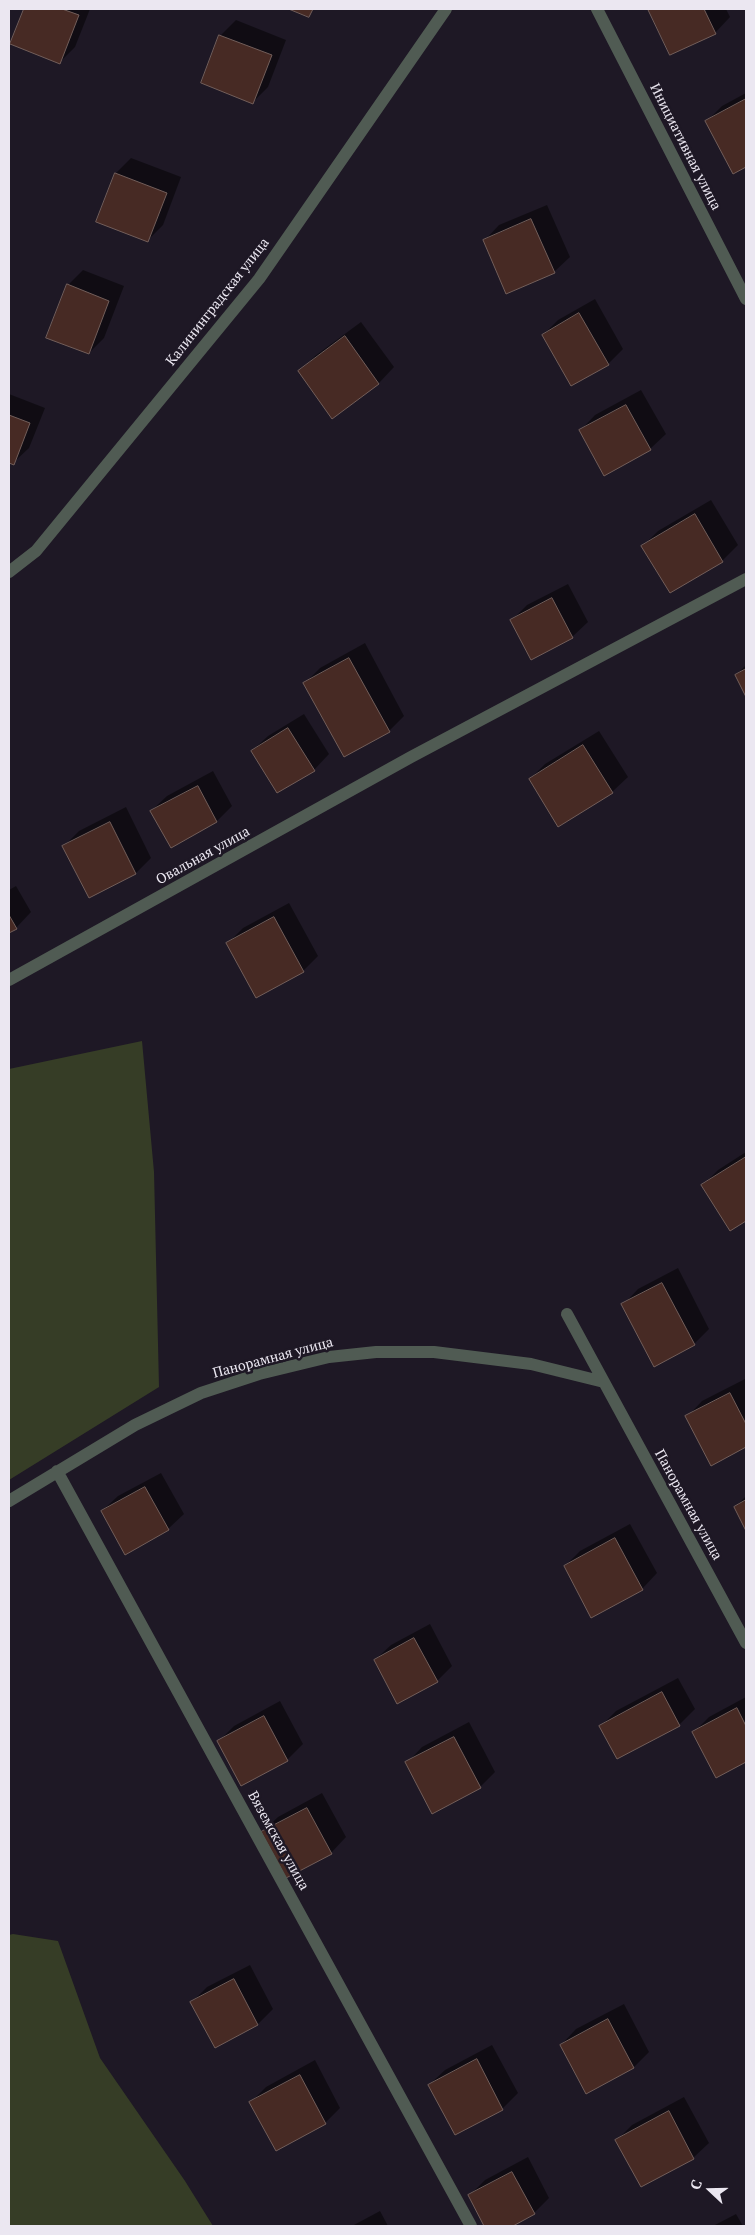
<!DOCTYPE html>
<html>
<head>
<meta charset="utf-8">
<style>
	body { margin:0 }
	#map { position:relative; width:755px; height:2235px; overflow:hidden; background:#1e1825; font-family:"PT Serif",serif }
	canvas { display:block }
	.frame { position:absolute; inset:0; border:10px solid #ebe7f1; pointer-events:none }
	.north { position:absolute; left:685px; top:2165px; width:50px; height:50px; -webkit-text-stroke:4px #1e1825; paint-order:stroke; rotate:291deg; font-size:14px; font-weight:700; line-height:20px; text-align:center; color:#ebe7f1 }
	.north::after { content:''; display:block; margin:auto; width:18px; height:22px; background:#ebe7f1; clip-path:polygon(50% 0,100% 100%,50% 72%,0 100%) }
</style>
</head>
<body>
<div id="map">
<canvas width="755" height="2235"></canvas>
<div class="frame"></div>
<div class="north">С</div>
</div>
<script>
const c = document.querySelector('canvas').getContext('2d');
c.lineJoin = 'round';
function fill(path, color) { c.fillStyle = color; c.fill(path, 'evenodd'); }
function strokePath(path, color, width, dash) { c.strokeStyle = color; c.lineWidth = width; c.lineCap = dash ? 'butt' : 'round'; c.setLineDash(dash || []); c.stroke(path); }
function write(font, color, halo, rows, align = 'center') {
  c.font = font + ' "PT Serif",serif'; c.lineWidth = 5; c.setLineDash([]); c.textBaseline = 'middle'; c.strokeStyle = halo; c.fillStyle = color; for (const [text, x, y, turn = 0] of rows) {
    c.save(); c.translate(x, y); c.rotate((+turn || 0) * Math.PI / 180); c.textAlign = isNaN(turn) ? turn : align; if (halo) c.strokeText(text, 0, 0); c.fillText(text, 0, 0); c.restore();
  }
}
const green = new Path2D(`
	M 142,1041 L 154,1172 L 159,1387 L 9,1480 L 9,1069 Z
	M 13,1934 L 58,1941 L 100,2058 L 185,2181 L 213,2226 L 9,2226 L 9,1935 Z`);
const shadow = new Path2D(`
	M 25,9 L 90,9 L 75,47 L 60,62 L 12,44 Z
	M 649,9 L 726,9 L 730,17 L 715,33 L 670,54 Z
	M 236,20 L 286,40 L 268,87 L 253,102 L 220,36 Z
	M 746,93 L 746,165 L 733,172 L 706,122 L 722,106 Z
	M 131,158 L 181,177 L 163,225 L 148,240 L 116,173 Z
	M 547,205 L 570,257 L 554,272 L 484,241 L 499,225 Z
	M 83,270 L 124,286 L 104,338 L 89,353 L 68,285 Z
	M 595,299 L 623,349 L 608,364 L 543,335 L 558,320 Z
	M 361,322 L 394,367 L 379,383 L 333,417 L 299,372 L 315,356 Z
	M 641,390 L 666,434 L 650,449 L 580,431 L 595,415 Z
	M 9,394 L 45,408 L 29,448 L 13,463 L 9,461 Z
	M 711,500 L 738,545 L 722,561 L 643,546 L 658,531 Z
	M 568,584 L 588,622 L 572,637 L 512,620 L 527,605 Z
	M 365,643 L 404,716 L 389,731 L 305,683 L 320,668 Z
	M 746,665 L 746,694 L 736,675 Z
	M 304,714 L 329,754 L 314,770 L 252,751 L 268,736 Z
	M 599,731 L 628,777 L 612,792 L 530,779 L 545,764 Z
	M 213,771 L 232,806 L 217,821 L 171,846 L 151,811 L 167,796 Z
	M 126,807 L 151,858 L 136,873 L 90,897 L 64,846 L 79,831 Z
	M 16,886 L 31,912 L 16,928 L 9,931 L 9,890 Z
	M 289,903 L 318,956 L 303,971 L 228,943 L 243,928 Z
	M 746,1152 L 746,1219 L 730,1229 L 703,1185 L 718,1170 Z
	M 678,1268 L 709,1329 L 694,1344 L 623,1305 L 638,1289 Z
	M 745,1379 L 746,1446 L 712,1464 L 687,1417 L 702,1401 Z
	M 161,1473 L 184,1514 L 168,1529 L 102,1511 L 118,1496 Z
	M 746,1496 L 746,1528 L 735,1507 Z
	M 630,1524 L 657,1573 L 642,1589 L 565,1566 L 580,1551 Z
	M 430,1624 L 452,1666 L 437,1681 L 375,1660 L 391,1645 Z
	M 678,1678 L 695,1709 L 679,1725 L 601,1726 L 616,1711 Z
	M 746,1697 L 746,1760 L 717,1776 L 694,1732 L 709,1717 Z
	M 280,1701 L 303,1744 L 287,1760 L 242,1784 L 219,1741 L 234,1726 Z
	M 469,1722 L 495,1772 L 480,1787 L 407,1763 L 422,1747 Z
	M 322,1793 L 346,1837 L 331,1853 L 262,1832 L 278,1817 Z
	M 250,1965 L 273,2009 L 258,2024 L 216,2047 L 192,2002 L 207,1987 Z
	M 624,2004 L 649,2052 L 634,2067 L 587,2092 L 561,2045 L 576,2029 Z
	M 492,2045 L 518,2093 L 503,2108 L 455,2134 L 429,2085 L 445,2070 Z
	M 315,2060 L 340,2108 L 325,2123 L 251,2102 L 266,2087 Z
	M 684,2097 L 709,2143 L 693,2158 L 617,2140 L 632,2125 Z
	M 528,2157 L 549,2198 L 534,2213 L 510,2226 L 486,2226 L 469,2196 L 485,2180 Z
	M 380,2211 L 388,2226 L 352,2226 Z
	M 736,2214 L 743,2226 L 713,2226 Z`);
const building = new Path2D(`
	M 24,9 L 62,9 L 79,15 L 60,64 L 10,44 Z
	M 289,9 L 313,9 L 309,17 Z
	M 648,9 L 704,9 L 716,34 L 670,55 Z
	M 219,35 L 272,55 L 253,104 L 201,83 Z
	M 746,99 L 746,167 L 733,174 L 705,121 Z
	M 115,173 L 167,193 L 148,242 L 96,222 Z
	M 531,219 L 555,273 L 506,294 L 483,240 Z
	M 67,284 L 109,301 L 89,354 L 46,338 Z
	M 579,313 L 609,365 L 571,386 L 542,335 Z
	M 345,336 L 379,384 L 332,419 L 298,371 Z
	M 626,405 L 651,450 L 604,476 L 579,430 Z
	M 9,415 L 30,423 L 14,465 L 9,463 Z
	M 695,514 L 723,562 L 670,593 L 641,546 Z
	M 552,598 L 573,638 L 531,660 L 510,620 Z
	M 349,658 L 390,732 L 344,757 L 303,683 Z
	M 746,669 L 746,697 L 735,675 Z
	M 288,728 L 315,771 L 277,793 L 251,751 Z
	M 583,745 L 613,793 L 558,827 L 529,779 Z
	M 198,786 L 217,822 L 171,848 L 150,811 Z
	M 110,822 L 136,874 L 89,898 L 62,846 Z
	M 9,915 L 17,929 L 9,933 Z
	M 274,917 L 304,972 L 256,998 L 226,943 Z
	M 746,1157 L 746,1221 L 730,1231 L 701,1185 Z
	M 662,1283 L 695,1345 L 654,1367 L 621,1304 Z
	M 730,1393 L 746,1424 L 746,1447 L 711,1466 L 685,1416 Z
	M 145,1487 L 169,1530 L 125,1555 L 101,1511 Z
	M 746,1500 L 746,1531 L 734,1507 Z
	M 615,1538 L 643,1590 L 591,1618 L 564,1566 Z
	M 414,1638 L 438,1682 L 397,1704 L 374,1660 Z
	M 662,1692 L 680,1726 L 617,1759 L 599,1726 Z
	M 737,1708 L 746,1726 L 746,1762 L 716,1778 L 692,1732 Z
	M 264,1716 L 288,1761 L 241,1786 L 217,1741 Z
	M 454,1737 L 481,1788 L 432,1814 L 405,1762 Z
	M 307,1808 L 332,1854 L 286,1878 L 261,1832 Z
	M 234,1979 L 258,2025 L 215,2048 L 190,2002 Z
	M 608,2019 L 634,2068 L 586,2094 L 560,2045 Z
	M 477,2059 L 503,2110 L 455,2135 L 428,2085 Z
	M 300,2075 L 326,2124 L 276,2151 L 249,2102 Z
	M 669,2111 L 694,2159 L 641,2187 L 615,2140 Z
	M 512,2172 L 535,2214 L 513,2226 L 484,2226 L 468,2195 Z`);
const minor = new Path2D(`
	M 597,9 L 746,299
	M 9,572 L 36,551 L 259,279 L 446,9
	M 9,980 L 411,757 L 746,579
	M 567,1314 L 604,1382
	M 57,1471 L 471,2226
	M 9,1501 L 135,1425 L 201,1393 L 259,1374 L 329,1357 L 376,1352 L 434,1352 L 531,1364 L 604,1382 L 746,1643`);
const streetNames = [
	["Инициативная улица",685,147,63],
	["Калининградская улица",218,302,-52],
	["Овальная улица",203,856,-29],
	["Панорамная улица",273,1358,-15],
	["Панорамная улица",688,1505,61],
	["Вяземская улица",278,1841,61]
];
fill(green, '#363d26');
fill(shadow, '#0007');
fill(building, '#472a24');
strokePath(building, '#725e5a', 1);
strokePath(minor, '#505b53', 12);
write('14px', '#ebe7f1', '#1e1825', streetNames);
</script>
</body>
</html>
